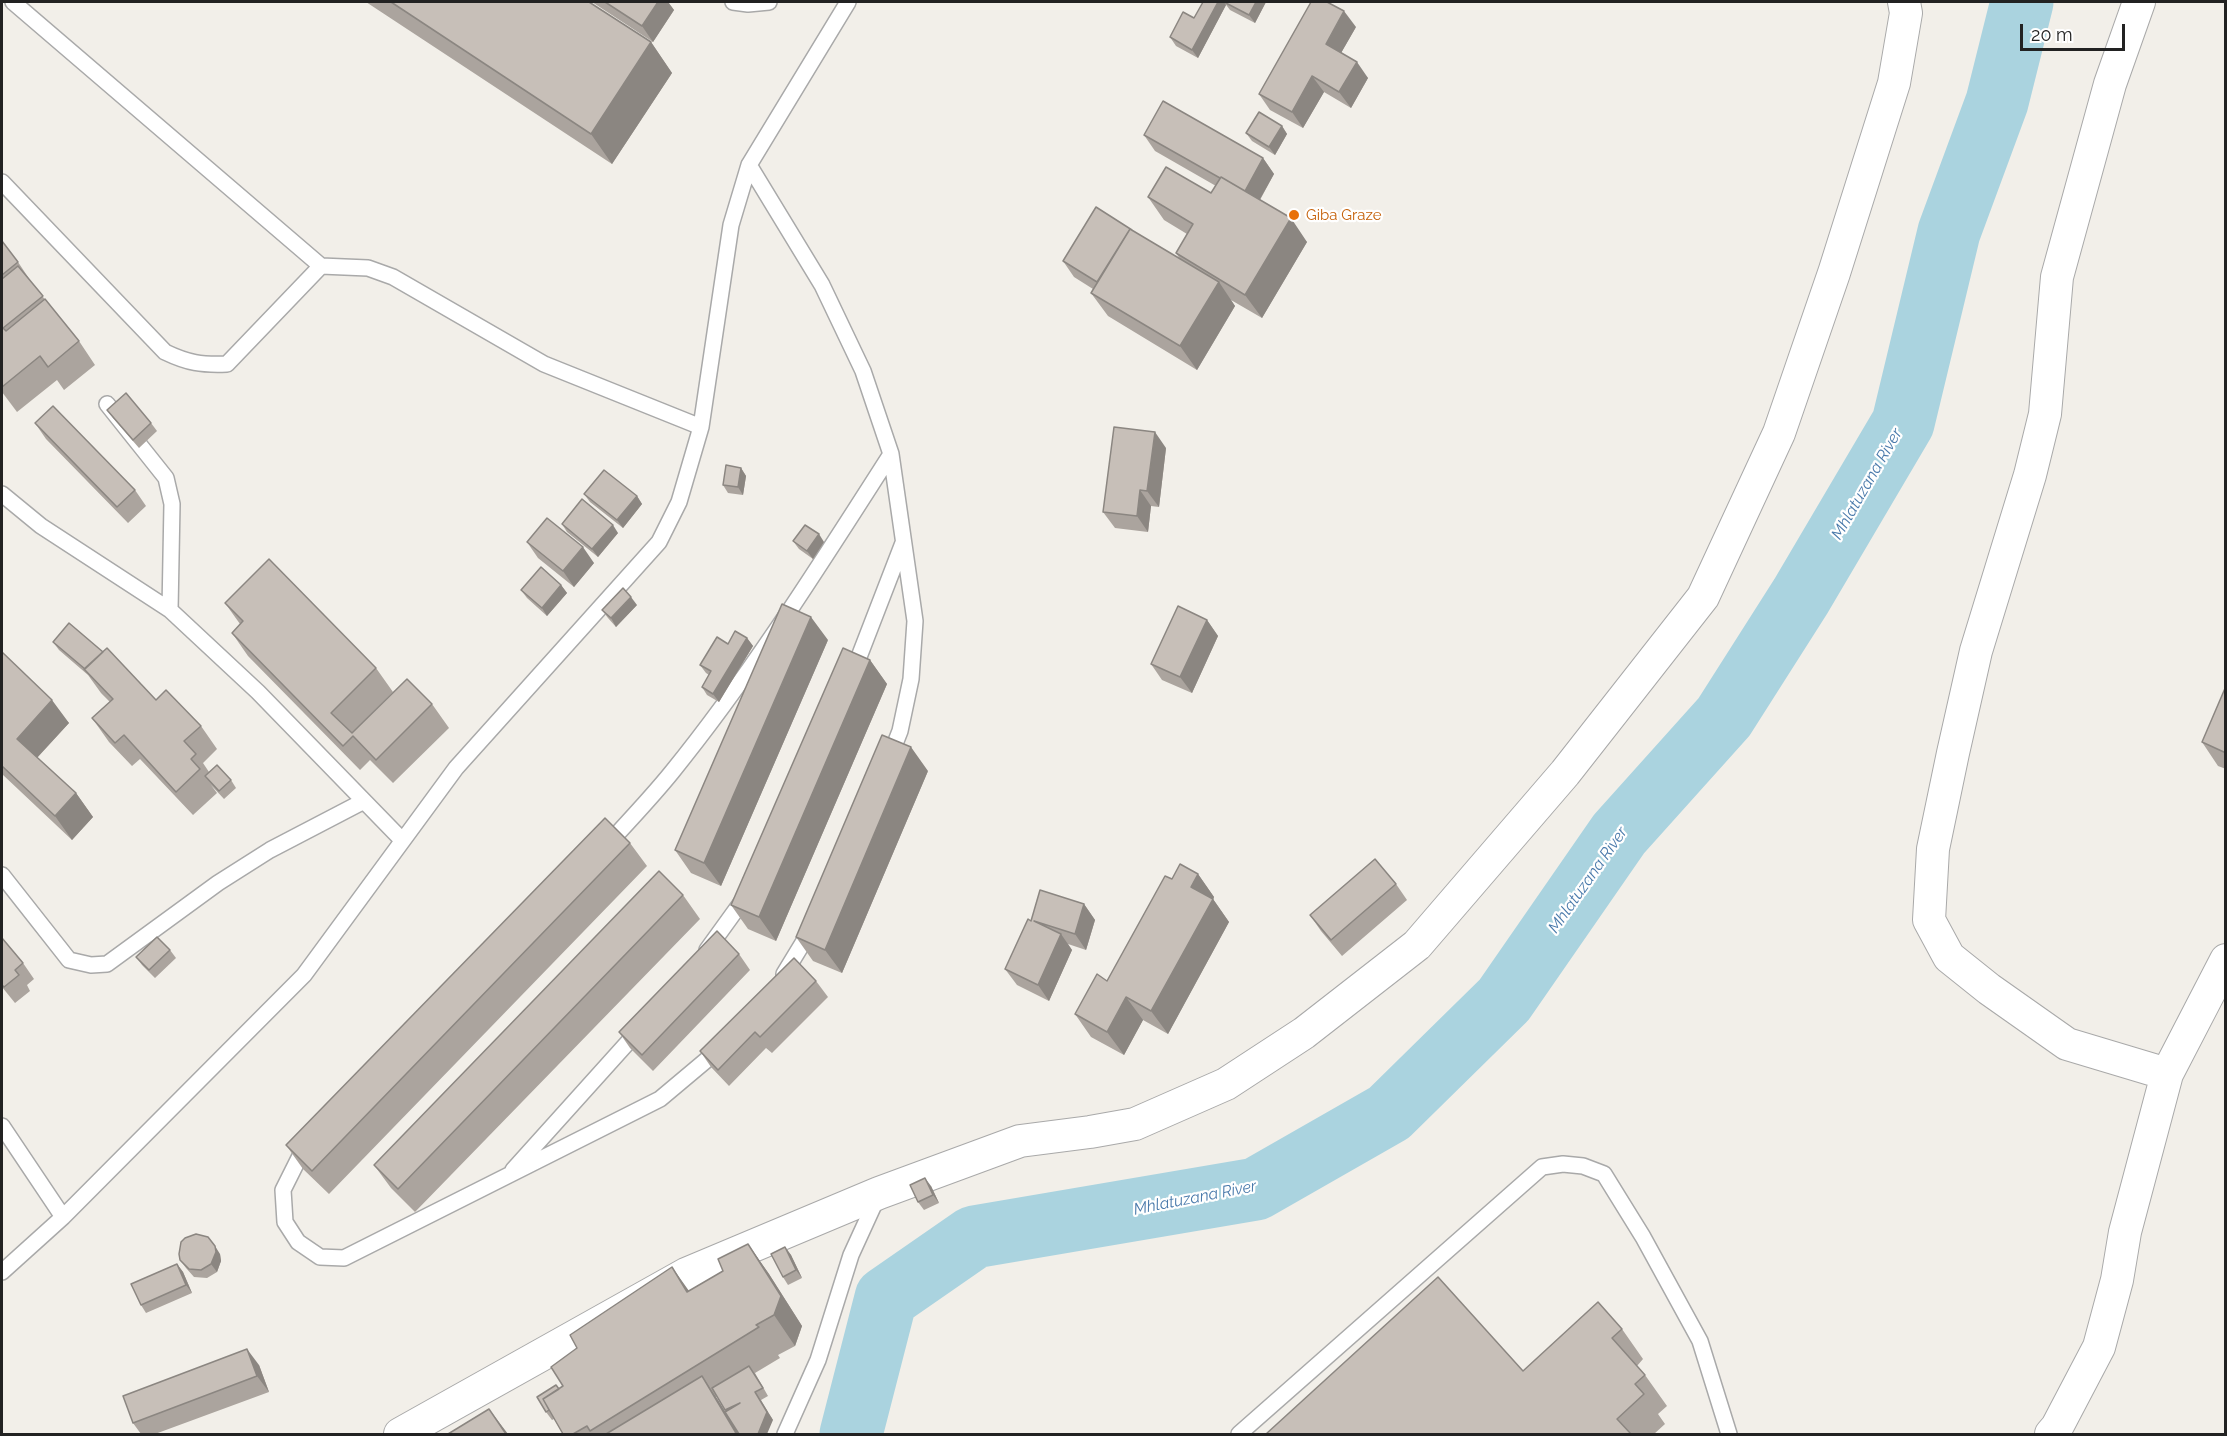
<!DOCTYPE html>
<html>
<head>
<meta charset="utf-8">
<style>
	body { margin:0 }
	#map { position:relative; width:2227px; height:1436px; overflow:hidden; background:#f2efe9; font-family:Raleway,sans-serif }
	canvas { display:block }
	.frame { position:absolute; inset:0; border:3px solid #222; pointer-events:none }
	.scale { position:absolute; left:2020px; top:24px; width:105px; height:27px; box-sizing:border-box; border:3px solid #222; border-top:0; padding-left:8px; font-size:18px; line-height:21px; white-space:nowrap; color:#222; -webkit-text-stroke:4px #fff; paint-order:stroke }
</style>
</head>
<body>
<div id="map">
<canvas width="2227" height="1436"></canvas>
<div class="frame"></div>
<div class="scale">20 m</div>
</div>
<script>
const c = document.querySelector('canvas').getContext('2d');
c.lineJoin = 'round';
function strokePath(path, color, width, dash) { c.strokeStyle = color; c.lineWidth = width; c.lineCap = dash ? 'butt' : 'round'; c.setLineDash(dash || []); c.stroke(path); }
function fill(path, color) { c.fillStyle = color; c.fill(path, 'evenodd'); }
function write(font, color, halo, rows, align = 'center') {
  c.font = font + ' Raleway,sans-serif'; c.lineWidth = 4.5; c.setLineDash([]); c.textBaseline = 'middle'; c.strokeStyle = halo; c.fillStyle = color; for (const [text, x, y, turn = 0] of rows) {
    c.save(); c.translate(x, y); c.rotate((+turn || 0) * Math.PI / 180); c.textAlign = isNaN(turn) ? turn : align; if (halo) c.strokeText(text, 0, 0); c.fillText(text, 0, 0); c.restore();
  }
}
const river = new Path2D(`
	M 851,1434 L 886,1298 L 974,1237 L 1256,1189 L 1389,1113 L 1504,1000 L 1619,834 L 1724,717 L 1801,596 L 1903,423 L 1949,232 L 1997,102 L 2022,2`);
const lane = new Path2D(`
	M 13,2 L 321,266
	M 733,2 L 748,4 L 769,2
	M 749,165 L 822,285 L 863,371 L 891,454 L 915,621 L 911,679 L 900,731 L 889,759
	M 2,182 L 165,352 C 188,363 201,365 227,364 L 321,266 L 368,268 L 393,277 L 544,364 L 701,427
	M 107,404 L 166,478 L 172,504 L 170,610
	M 2,494 L 41,526 L 170,610 L 258,692 L 402,840
	M 852,675 L 903,543
	M 605,847 C 628,822 651,798 672,772 C 753,672 821,563 891,454
	M 2,875 L 69,960 L 91,965 L 107,964 L 218,883 L 270,850 L 364,801
	M 707,950 L 746,896
	M 784,974 L 812,928
	M 2,1126 L 63,1217
	M 310,1146 L 300,1156 L 283,1190 L 285,1222 L 298,1242 L 320,1257 L 344,1258 L 660,1099 L 722,1047
	M 513,1170 L 639,1030
	M 2,1272 L 63,1217 L 304,975 L 456,768 L 659,542 L 679,502 L 701,427 L 731,225 L 749,165 L 848,2
	M 785,1434 L 818,1360 L 851,1255 L 878,1196
	M 1239,1434 L 1542,1167 L 1563,1164 L 1583,1166 L 1604,1174 L 1643,1237 L 1700,1341 L 1729,1434`);
const street = new Path2D(`
	M 2139,2 L 2110,84 L 2057,277 L 2045,414 L 2030,475 L 1976,651 L 1953,753 L 1933,849 L 1929,920 L 1949,957 L 1989,989 L 2067,1044 L 2167,1074
	M 400,1434 L 686,1274 L 879,1193 L 1020,1141 L 1090,1132 L 1135,1124 L 1226,1084 L 1304,1033 L 1417,945 L 1565,773 L 1703,597 L 1779,433 L 1834,273 L 1894,83 L 1906,13 L 1904,2
	M 2051,1434 L 2057,1427 L 2099,1347 L 2117,1280 L 2125,1232 L 2167,1074 L 2226,960`);
const wall = new Path2D(`
	M 366,2 L 589,2 L 651,42 L 672,73 L 612,164 Z
	M 592,2 L 668,2 L 674,10 L 653,42 Z
	M 1203,2 L 1224,2 L 1226,5 L 1198,58 L 1176,46 L 1170,37 L 1194,18 Z
	M 1224,2 L 1266,2 L 1255,23 L 1230,10 Z
	M 1356,27 L 1341,53 L 1368,78 L 1351,108 L 1324,92 L 1303,128 L 1270,110 L 1259,94 Z
	M 1282,126 L 1287,134 L 1275,155 L 1252,141 L 1246,133 Z
	M 1144,135 L 1263,158 L 1274,174 L 1260,200 L 1307,242 L 1262,318 L 1231,300 L 1235,306 L 1197,370 L 1108,316 L 1091,293 L 1093,289 L 1074,277 L 1063,261 L 1133,231 L 1180,259 L 1176,253 L 1187,234 L 1164,220 L 1148,197 L 1211,193 L 1216,186 L 1155,151 Z
	M 2,241 L 18,262 L 34,286 L 79,341 L 95,365 L 64,390 L 57,380 L 17,412 L 2,392 Z
	M 107,410 L 151,423 L 157,431 L 139,448 L 113,418 Z
	M 35,423 L 135,490 L 146,506 L 128,523 L 46,439 Z
	M 1166,448 L 1159,507 L 1151,506 L 1148,532 L 1115,528 L 1103,512 Z
	M 741,468 L 746,476 L 743,495 L 728,493 L 723,485 Z
	M 584,494 L 637,496 L 642,504 L 623,528 L 590,502 Z
	M 562,524 L 618,533 L 598,557 L 567,532 Z
	M 793,541 L 824,542 L 813,559 L 799,549 Z
	M 527,542 L 594,563 L 574,587 L 538,558 Z
	M 561,585 L 567,593 L 547,616 L 527,598 L 521,590 Z
	M 225,603 L 376,668 L 393,692 L 352,733 L 432,704 L 449,728 L 393,783 L 370,760 L 360,770 L 248,656 L 232,633 L 240,624 Z
	M 637,605 L 616,627 L 608,618 L 602,610 Z
	M 1207,620 L 1218,636 L 1192,693 L 1162,680 L 1151,664 Z
	M 747,638 L 753,646 L 719,702 L 707,695 L 702,687 L 709,675 L 706,673 L 700,665 L 728,644 Z
	M 828,640 L 721,886 L 691,873 L 675,850 Z
	M 53,642 L 201,726 L 217,749 L 203,763 L 209,772 L 231,780 L 236,788 L 224,799 L 211,785 L 217,793 L 193,815 L 140,759 L 132,766 L 109,742 L 92,718 L 110,702 L 101,693 L 88,675 L 59,650 Z
	M 2,652 L 69,723 L 37,758 L 76,793 L 93,817 L 72,840 L 2,774 Z
	M 870,660 L 887,684 L 776,941 L 748,929 L 731,905 Z
	M 2226,686 L 2226,769 L 2218,766 L 2202,742 Z
	M 928,771 L 842,973 L 813,961 L 796,937 Z
	M 630,843 L 647,866 L 329,1194 L 303,1169 L 286,1145 Z
	M 1198,874 L 1214,897 L 1213,899 L 1229,922 L 1168,1034 L 1143,1020 L 1124,1055 L 1091,1037 L 1075,1014 L 1107,981 L 1172,879 Z
	M 1396,884 L 1407,900 L 1342,956 L 1321,931 L 1310,915 Z
	M 683,895 L 700,919 L 415,1212 L 391,1188 L 374,1165 Z
	M 1084,904 L 1095,920 L 1086,950 L 1068,944 L 1072,950 L 1049,1001 L 1017,985 L 1005,969 L 1031,921 Z
	M 2,938 L 23,963 L 34,979 L 27,985 L 30,991 L 15,1003 L 2,987 Z
	M 170,950 L 176,958 L 155,978 L 142,965 L 136,957 Z
	M 739,954 L 750,970 L 653,1071 L 630,1048 L 619,1032 Z
	M 816,981 L 828,997 L 772,1053 L 766,1048 L 729,1086 L 711,1067 L 700,1051 Z
	M 931,1186 L 939,1203 L 924,1210 L 918,1202 Z
	M 748,1244 L 769,1274 L 802,1326 L 795,1346 L 778,1355 L 780,1358 L 755,1373 L 768,1396 L 761,1400 L 773,1420 L 726,1412 L 717,1396 L 716,1397 L 739,1434 L 563,1434 L 554,1419 L 552,1420 L 546,1412 L 559,1389 L 689,1291 L 723,1271 Z
	M 785,1247 L 791,1255 L 802,1278 L 788,1285 L 783,1277 Z
	M 220,1254 L 221,1261 L 217,1272 L 207,1278 L 194,1277 L 186,1268 L 180,1260 Z
	M 177,1264 L 183,1272 L 192,1293 L 146,1313 L 141,1305 Z
	M 1622,1329 L 1643,1359 L 1637,1366 L 1645,1375 L 1667,1406 L 1658,1414 L 1665,1424 L 1654,1434 L 1266,1434 L 1523,1371 Z
	M 259,1365 L 269,1392 L 155,1434 L 141,1434 L 133,1423 Z`);
const shadedWall = new Path2D(`
	M 658,2 L 668,2 L 674,10 L 653,42 L 642,26 Z
	M 1218,2 L 1224,2 L 1226,5 L 1198,58 L 1192,50 Z
	M 1256,2 L 1266,2 L 1255,23 L 1249,15 Z
	M 1344,11 L 1356,27 L 1337,60 L 1326,44 Z
	M 651,42 L 672,73 L 612,164 L 591,134 Z
	M 1357,62 L 1368,78 L 1351,108 L 1339,92 Z
	M 1312,76 L 1324,92 L 1303,128 L 1292,112 Z
	M 1282,126 L 1287,134 L 1275,155 L 1269,147 Z
	M 1263,158 L 1274,174 L 1255,208 L 1244,192 Z
	M 1291,218 L 1307,242 L 1262,318 L 1245,295 Z
	M 1219,282 L 1235,306 L 1197,370 L 1180,346 Z
	M 1155,432 L 1166,448 L 1159,507 L 1147,491 Z
	M 741,468 L 746,476 L 743,495 L 738,487 Z
	M 1140,490 L 1151,506 L 1148,532 L 1137,516 Z
	M 637,496 L 642,504 L 623,528 L 617,520 Z
	M 613,525 L 618,533 L 598,557 L 592,549 Z
	M 819,534 L 824,542 L 813,559 L 807,551 Z
	M 583,547 L 594,563 L 574,587 L 563,571 Z
	M 561,585 L 567,593 L 547,616 L 542,608 Z
	M 631,597 L 637,605 L 616,627 L 611,618 Z
	M 811,617 L 828,640 L 721,886 L 704,863 Z
	M 1207,620 L 1218,636 L 1192,693 L 1180,677 Z
	M 747,638 L 753,646 L 719,702 L 713,694 Z
	M 870,660 L 887,684 L 776,941 L 759,917 Z
	M 52,700 L 69,723 L 33,762 L 17,739 Z
	M 911,747 L 928,771 L 842,973 L 825,950 Z
	M 76,793 L 93,817 L 72,840 L 55,816 Z
	M 1198,874 L 1214,897 L 1213,899 L 1229,922 L 1168,1034 L 1151,1011 L 1191,887 Z
	M 1084,904 L 1095,920 L 1086,950 L 1075,934 Z
	M 1061,934 L 1072,950 L 1049,1001 L 1038,985 Z
	M 1126,997 L 1143,1020 L 1124,1055 L 1107,1032 Z
	M 925,1178 L 931,1186 L 939,1203 L 933,1195 Z
	M 748,1244 L 769,1274 L 802,1326 L 795,1346 L 774,1315 Z
	M 215,1246 L 220,1254 L 221,1261 L 217,1272 L 211,1264 Z
	M 785,1247 L 791,1255 L 802,1278 L 796,1270 Z
	M 177,1264 L 183,1272 L 192,1293 L 186,1285 Z
	M 672,1267 L 694,1298 L 687,1292 Z
	M 247,1349 L 259,1365 L 269,1392 L 257,1376 Z
	M 702,1376 L 718,1400 L 739,1434 L 737,1434 L 736,1433 Z
	M 755,1392 L 773,1420 L 767,1434 L 758,1434 Z
	M 489,1409 L 508,1434 L 506,1434 Z`);
const building = new Path2D(`
	M 391,2 L 589,2 L 651,42 L 591,134 Z
	M 605,2 L 658,2 L 642,26 Z
	M 1203,2 L 1218,2 L 1192,50 L 1170,37 L 1183,12 L 1194,18 Z
	M 1224,2 L 1256,2 L 1249,15 Z
	M 1311,2 L 1327,2 L 1344,11 L 1326,44 L 1357,62 L 1339,92 L 1312,76 L 1292,112 L 1259,94 Z
	M 1163,101 L 1263,158 L 1245,191 L 1221,177 L 1220,178 L 1144,135 Z
	M 1259,112 L 1282,126 L 1269,147 L 1246,133 Z
	M 1166,167 L 1211,193 L 1221,177 L 1291,218 L 1245,295 L 1176,253 L 1193,224 L 1148,197 Z
	M 1096,207 L 1132,230 L 1130,229 L 1097,282 L 1063,261 Z
	M 1130,229 L 1219,282 L 1180,346 L 1091,293 Z
	M 2,241 L 18,262 L 2,275 Z
	M 18,266 L 43,296 L 3,328 L 6,331 L 45,299 L 79,341 L 48,367 L 40,356 L 2,387 L 2,279 Z
	M 126,393 L 151,423 L 133,440 L 107,410 Z
	M 53,406 L 135,490 L 117,507 L 35,423 Z
	M 1114,427 L 1155,432 L 1147,491 L 1140,490 L 1137,516 L 1103,512 Z
	M 726,465 L 741,468 L 738,487 L 723,485 Z
	M 604,470 L 637,496 L 617,520 L 584,494 Z
	M 582,499 L 613,525 L 592,549 L 562,524 Z
	M 547,518 L 583,547 L 563,571 L 527,542 Z
	M 805,525 L 819,534 L 807,551 L 793,541 Z
	M 269,559 L 376,668 L 331,713 L 352,733 L 407,679 L 432,704 L 376,760 L 353,736 L 343,746 L 232,633 L 243,621 L 225,603 Z
	M 541,567 L 561,585 L 542,608 L 521,590 Z
	M 623,588 L 631,597 L 611,618 L 602,610 Z
	M 782,604 L 811,617 L 704,863 L 675,850 Z
	M 1178,606 L 1207,620 L 1180,677 L 1151,664 Z
	M 69,623 L 103,652 L 85,669 L 53,642 Z
	M 735,631 L 747,638 L 713,694 L 702,687 L 711,671 L 700,665 L 717,637 L 728,644 Z
	M 107,648 L 156,700 L 166,690 L 201,726 L 184,741 L 196,754 L 191,759 L 200,769 L 176,792 L 124,735 L 115,743 L 92,718 L 113,699 L 84,669 Z
	M 843,648 L 870,660 L 759,917 L 731,905 Z
	M 2,652 L 52,700 L 17,739 L 76,793 L 55,816 L 2,766 Z
	M 2226,686 L 2226,753 L 2202,742 Z
	M 882,735 L 911,747 L 825,950 L 796,937 Z
	M 217,765 L 231,780 L 219,791 L 205,776 Z
	M 605,818 L 630,843 L 312,1171 L 286,1145 Z
	M 1375,859 L 1396,884 L 1331,940 L 1310,915 Z
	M 1180,864 L 1198,874 L 1191,887 L 1213,899 L 1151,1011 L 1126,997 L 1107,1032 L 1075,1014 L 1097,974 L 1107,981 L 1165,876 L 1172,879 Z
	M 659,871 L 683,895 L 398,1189 L 374,1165 Z
	M 1040,890 L 1084,904 L 1075,934 L 1034,921 L 1061,934 L 1038,985 L 1005,969 L 1028,919 L 1031,921 Z
	M 717,931 L 739,954 L 642,1055 L 619,1032 Z
	M 157,937 L 170,950 L 149,970 L 136,957 Z
	M 2,938 L 23,963 L 15,970 L 19,975 L 4,987 L 2,985 Z
	M 794,958 L 816,981 L 760,1037 L 755,1032 L 718,1070 L 700,1051 Z
	M 925,1178 L 933,1195 L 918,1202 L 910,1185 Z
	M 196,1234 L 208,1237 L 215,1246 L 216,1252 L 211,1264 L 201,1270 L 189,1269 L 180,1260 L 179,1254 L 181,1242 L 185,1238 Z
	M 748,1244 L 781,1296 L 774,1315 L 756,1325 L 759,1327 L 590,1431 L 587,1426 L 573,1434 L 563,1434 L 543,1399 L 563,1386 L 551,1367 L 577,1348 L 570,1335 L 672,1267 L 687,1292 L 723,1271 L 718,1259 Z
	M 785,1247 L 796,1270 L 783,1277 L 771,1254 Z
	M 177,1264 L 186,1285 L 141,1305 L 131,1284 Z
	M 1438,1277 L 1523,1371 L 1598,1302 L 1622,1329 L 1612,1338 L 1645,1375 L 1635,1384 L 1644,1394 L 1617,1419 L 1631,1434 L 1266,1434 Z
	M 247,1349 L 257,1376 L 133,1423 L 123,1396 Z
	M 749,1366 L 763,1388 L 755,1392 L 767,1412 L 758,1434 L 739,1434 L 725,1412 L 740,1403 L 725,1410 L 712,1388 Z
	M 702,1376 L 736,1433 L 734,1434 L 606,1434 Z
	M 556,1385 L 559,1389 L 543,1399 L 549,1410 L 546,1412 L 537,1397 Z
	M 489,1409 L 506,1434 L 448,1434 Z`);
const markers = [
	[1294,215,6,"#e8710a"]
];
const foodNames = [
	["Giba Graze",1306,215]
];
const waterNames = [
	["Mhlatuzana River",1867,484,-60],
	["Mhlatuzana River",1588,880,-55],
	["Mhlatuzana River",1195,1198,-11]
];
strokePath(river, '#aad3df', 63);
strokePath(lane, '#a9a9a9', 18);
strokePath(street, '#a9a9a9', 34);
strokePath(lane, '#fff', 15);
strokePath(street, '#fff', 32);
fill(wall, '#aba49e');
fill(shadedWall, '#8b8681');
fill(building, '#c7bfb8');
strokePath(building, '#8b8681', 1.5);
for (const [x, y, r, color] of markers) { const dot = new Path2D(); dot.arc(x, y, r, 0, 2 * Math.PI); c.fillStyle = color; c.fill(dot); strokePath(dot, '#fff', 2); }
write('15px', '#c56008', '#fff', foodNames, 'left');
write('italic 16px', '#4a7aab', '#fff', waterNames);
</script>
</body>
</html>
